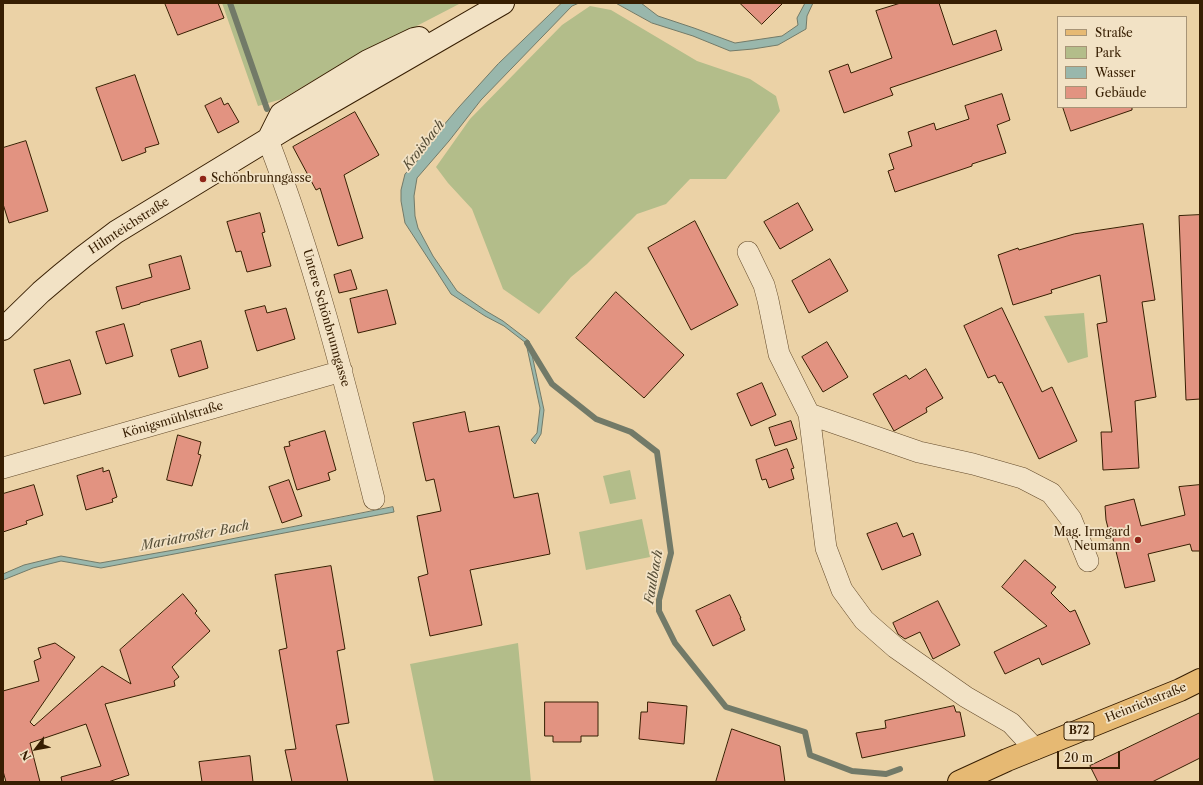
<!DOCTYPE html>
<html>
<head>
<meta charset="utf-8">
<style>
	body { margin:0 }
	#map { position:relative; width:1203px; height:785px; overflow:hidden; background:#ebd2a6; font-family:"Libre Caslon Text",serif }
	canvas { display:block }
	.frame { position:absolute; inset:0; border:4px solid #371e02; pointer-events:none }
	.legend { position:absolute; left:1057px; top:16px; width:130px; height:92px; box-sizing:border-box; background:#f2e2c5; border:1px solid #a79477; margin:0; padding:5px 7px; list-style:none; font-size:12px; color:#371e02 }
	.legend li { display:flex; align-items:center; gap:8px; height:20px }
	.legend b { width:20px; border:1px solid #a79477 }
	.north { position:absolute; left:16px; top:729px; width:40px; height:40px; -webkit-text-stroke:3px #f2e2c5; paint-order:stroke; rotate:238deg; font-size:11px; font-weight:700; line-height:16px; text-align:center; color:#371e02 }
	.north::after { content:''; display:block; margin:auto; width:14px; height:18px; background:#371e02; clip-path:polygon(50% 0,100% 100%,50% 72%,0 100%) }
	.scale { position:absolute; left:1057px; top:751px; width:63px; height:18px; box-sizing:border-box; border:2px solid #371e02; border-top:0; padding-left:5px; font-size:12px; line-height:14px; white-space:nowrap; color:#371e02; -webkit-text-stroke:3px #f2e2c5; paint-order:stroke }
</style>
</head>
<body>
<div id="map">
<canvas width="1203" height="785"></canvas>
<div class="frame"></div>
<ul class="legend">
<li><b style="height:5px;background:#e6b973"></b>Straße</li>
<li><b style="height:11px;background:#b3bd8a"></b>Park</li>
<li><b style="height:11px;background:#99b7ac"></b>Wasser</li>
<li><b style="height:11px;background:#e29381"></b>Gebäude</li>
</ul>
<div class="north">N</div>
<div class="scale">20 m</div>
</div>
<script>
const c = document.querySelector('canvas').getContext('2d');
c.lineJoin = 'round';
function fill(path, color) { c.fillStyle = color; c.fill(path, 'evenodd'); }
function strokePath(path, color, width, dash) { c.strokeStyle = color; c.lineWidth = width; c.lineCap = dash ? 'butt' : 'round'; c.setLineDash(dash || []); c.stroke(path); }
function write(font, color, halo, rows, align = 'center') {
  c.font = font + ' "Libre Caslon Text",serif'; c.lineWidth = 3.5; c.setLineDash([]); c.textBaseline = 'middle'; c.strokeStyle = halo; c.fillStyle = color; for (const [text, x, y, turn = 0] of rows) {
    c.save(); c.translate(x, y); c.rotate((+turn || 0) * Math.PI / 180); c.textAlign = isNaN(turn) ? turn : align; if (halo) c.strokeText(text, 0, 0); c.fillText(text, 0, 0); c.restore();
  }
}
const green = new Path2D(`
	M 222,3 L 461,3 L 326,73 L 282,99 L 258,106 Z
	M 590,6 L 611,10 L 697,61 L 750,79 L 776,96 L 780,111 L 726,179 L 690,179 L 666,204 L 637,214 L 587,264 L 571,277 L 539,314 L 503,289 L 472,209 L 448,183 L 436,167 L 470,119 L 562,25 Z
	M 1084,313 L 1088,357 L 1068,363 L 1044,316 Z
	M 630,470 L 636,499 L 610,504 L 603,476 Z
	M 642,519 L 650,557 L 586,570 L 579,532 Z
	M 518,643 L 531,782 L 434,782 L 410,664 Z`);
const water = new Path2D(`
	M 562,3 L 579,3 L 572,6 L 481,100 L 449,141 L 417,178 L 414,196 L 415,216 L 418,228 L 433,256 L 457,291 L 486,311 L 503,321 L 529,341 L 544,410 L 541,434 L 535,444 L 531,440 L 537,433 L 540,408 L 526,343 L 504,326 L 485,316 L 451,294 L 435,269 L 405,223 L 401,201 L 401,190 L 405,174 L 419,159 L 427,145 L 459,107 L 498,64 Z
	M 616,3 L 641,3 L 658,16 L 694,28 L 735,43 L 782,36 L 798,25 L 797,18 L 805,3 L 813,3 L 807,16 L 806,29 L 778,45 L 753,49 L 730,51 L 693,36 L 652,23 Z
	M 393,507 L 394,512 L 101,568 L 61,561 L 33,568 L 3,580 L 3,574 L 24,565 L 61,556 L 100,563 L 191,547 Z`);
const stream = new Path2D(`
	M 230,3 L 267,109
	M 527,343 L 552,384 L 596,419 L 631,432 L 657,452 L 671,553 L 659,600 L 659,611 L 675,643 L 726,707 L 805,732 L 810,755 L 852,771 L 886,774 L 900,769`);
const building = new Path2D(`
	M 165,3 L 218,3 L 224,18 L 178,35 Z
	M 740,3 L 783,3 L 762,24 Z
	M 901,3 L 939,3 L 953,45 L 996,30 L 1002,50 L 890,88 L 893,95 L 844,113 L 829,71 L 848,64 L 851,73 L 892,58 L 876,11 Z
	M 135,75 L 159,144 L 145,148 L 146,152 L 122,161 L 96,88 Z
	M 1002,94 L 1010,120 L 997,125 L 1006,153 L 972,164 L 972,166 L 895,192 L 888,171 L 894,169 L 889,154 L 912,146 L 908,132 L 934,123 L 936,130 L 969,119 L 965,106 Z
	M 221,98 L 224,105 L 228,103 L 239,122 L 218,133 L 205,106 Z
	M 1063,107 L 1132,107 L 1132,110 L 1071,131 Z
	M 355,112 L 379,155 L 344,175 L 363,238 L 338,246 L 320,188 L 316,190 L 293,147 Z
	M 26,141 L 48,211 L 9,223 L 3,204 L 3,148 Z
	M 798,203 L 813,230 L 780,249 L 764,222 Z
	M 260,213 L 265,232 L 262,233 L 271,266 L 247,272 L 241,251 L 236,252 L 227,222 Z
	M 1200,215 L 1200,399 L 1186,400 L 1179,216 Z
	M 695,221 L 738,305 L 691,330 L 648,248 Z
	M 1143,224 L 1155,300 L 1142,302 L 1156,397 L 1135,401 L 1139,468 L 1103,470 L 1101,432 L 1112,432 L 1097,324 L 1107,322 L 1100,275 L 1051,290 L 1052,293 L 1013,305 L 998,255 L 1018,248 L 1019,250 L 1074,234 Z
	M 181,256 L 190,289 L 140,303 L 140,304 L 122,309 L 116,287 L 152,277 L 149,265 Z
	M 830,259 L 848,291 L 809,313 L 792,281 Z
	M 351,270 L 357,289 L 339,293 L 334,275 Z
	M 387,290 L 396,324 L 358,333 L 350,299 Z
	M 616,292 L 684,355 L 644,398 L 576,338 Z
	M 265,306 L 267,313 L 286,308 L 295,339 L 257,351 L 245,311 Z
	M 1002,308 L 1042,392 L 1052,387 L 1077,441 L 1039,459 L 1002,382 L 999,383 L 995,375 L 988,378 L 964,326 Z
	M 124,324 L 133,356 L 106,364 L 96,332 Z
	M 201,341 L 208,368 L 179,377 L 171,350 Z
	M 827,342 L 848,377 L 823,392 L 802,357 Z
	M 70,360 L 81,394 L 44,404 L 34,370 Z
	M 926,369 L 943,398 L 926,408 L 927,412 L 894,431 L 873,394 L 906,375 L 909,379 Z
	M 762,383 L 776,415 L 751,426 L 737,394 Z
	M 465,412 L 469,432 L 499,426 L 514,498 L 538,493 L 550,554 L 470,570 L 482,625 L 430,636 L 418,577 L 428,574 L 417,516 L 441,511 L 434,479 L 426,481 L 413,423 Z
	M 791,421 L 797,439 L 775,446 L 769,428 Z
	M 325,431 L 336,470 L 328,473 L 330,480 L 297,490 L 284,447 L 290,446 L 289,442 Z
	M 178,435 L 201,442 L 198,454 L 201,455 L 192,486 L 167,480 Z
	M 787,449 L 794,468 L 791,469 L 794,479 L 769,488 L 766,479 L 762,480 L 756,460 Z
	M 103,468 L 103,472 L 109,470 L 117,497 L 112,499 L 113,502 L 86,510 L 77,476 Z
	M 289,480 L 302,516 L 282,523 L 269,487 Z
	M 34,485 L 43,515 L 26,521 L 27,524 L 3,532 L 3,494 Z
	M 1200,485 L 1200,551 L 1192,551 L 1190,544 L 1148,554 L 1155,581 L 1125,588 L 1112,535 L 1110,536 L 1106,520 L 1105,506 L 1134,499 L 1141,526 L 1185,515 L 1179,487 Z
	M 897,523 L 903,537 L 913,533 L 921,555 L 882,570 L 867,534 Z
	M 1025,560 L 1056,587 L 1051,593 L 1070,612 L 1075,610 L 1090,644 L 1042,665 L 1039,658 L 1005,674 L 994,652 L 1047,626 L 1002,587 Z
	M 331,566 L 345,649 L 337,651 L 349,723 L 336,725 L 348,782 L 292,782 L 285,750 L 296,749 L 279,650 L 287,648 L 275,575 Z
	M 183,594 L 197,611 L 195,613 L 210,631 L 172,667 L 179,677 L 174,681 L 175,686 L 105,704 L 129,775 L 108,782 L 62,782 L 61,777 L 101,766 L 86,724 L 30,743 L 40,782 L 6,782 L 3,771 L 3,691 L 39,681 L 34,661 L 41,658 L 38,648 L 55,643 L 75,657 L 30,722 L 34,726 L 102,666 L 131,684 L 120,650 Z
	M 730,595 L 741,618 L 740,618 L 745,630 L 713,646 L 696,611 Z
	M 938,601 L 960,645 L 933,659 L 920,632 L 905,639 L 898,634 L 893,623 Z
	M 545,702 L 598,702 L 598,736 L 581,736 L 581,742 L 553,742 L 553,736 L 545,736 Z
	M 648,702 L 687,706 L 684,744 L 639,739 L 641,712 L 647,712 Z
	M 954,706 L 956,712 L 960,712 L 965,736 L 862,758 L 856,733 L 886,728 L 885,721 Z
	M 1200,713 L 1200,758 L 1152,782 L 1098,782 L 1090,766 Z
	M 732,729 L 780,746 L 785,782 L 716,782 Z
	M 250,756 L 253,782 L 202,782 L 199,762 Z`);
const street = new Path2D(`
	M 268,140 C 313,257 344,378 374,499
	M 748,252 L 764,285 L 768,300 L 779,354 L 809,414 L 826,548 L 842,590 L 864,620 L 896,648 L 966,697 L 1011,723 L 1035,749
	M 809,414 L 919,452 L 973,464 L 1022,478 L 1051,493 L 1071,519 L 1088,561
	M 3,468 L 342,371`);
const secondary = new Path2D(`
	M 268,140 L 281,114 L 368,61 L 414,39 L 419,38
	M 3,329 L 41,292 L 61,275 L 83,257 L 116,232 L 285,129 L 503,3`);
const primary = new Path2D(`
	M 959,782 L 1007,760 L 1180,690 L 1200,680`);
const markers = [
	[203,179,4,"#8f2418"],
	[1138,540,4,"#8f2418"]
];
const shields = [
	[1079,731,30]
];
const shieldNames = [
	["B72",1079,731]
];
const poiNames = [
	["Schönbrunngasse",211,179],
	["Mag. Irmgard",1130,533,"right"],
	["Neumann",1130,547,"right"]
];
const streetNames = [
	["Hilmteichstraße",129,226,-33],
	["Untere Schönbrunngasse",326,318,74],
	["Königsmühlstraße",173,420,-16],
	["Heinrichstraße",1146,703,-22]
];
const waterNames = [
	["Kroisbach",424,145,-52],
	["Mariatroster Bach",195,536,-11],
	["Faulbach",654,577,-80]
];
fill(green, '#b3bd8a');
fill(water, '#99b7ac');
strokePath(water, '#727a68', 1);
strokePath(stream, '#727a68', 6);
fill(building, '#e29381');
strokePath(building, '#371e02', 1);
strokePath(street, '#644b2b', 22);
strokePath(secondary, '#371e02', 24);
strokePath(primary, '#371e02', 24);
strokePath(street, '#f2e2c5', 21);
strokePath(secondary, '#f2e2c5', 22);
strokePath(primary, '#e6b973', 22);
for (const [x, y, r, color] of markers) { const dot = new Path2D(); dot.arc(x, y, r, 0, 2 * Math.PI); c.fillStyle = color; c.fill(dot); strokePath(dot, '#f2e2c5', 1.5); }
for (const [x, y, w] of shields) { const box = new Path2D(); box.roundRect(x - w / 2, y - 9, w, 18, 3); c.fillStyle = '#f2e2c5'; c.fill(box); strokePath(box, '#371e02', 1); }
write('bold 11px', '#371e02', null, shieldNames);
write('12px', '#371e02', '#f2e2c5', poiNames, 'left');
write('12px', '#371e02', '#f2e2c5', streetNames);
write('italic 13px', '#544c35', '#f2e2c5', waterNames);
</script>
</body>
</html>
